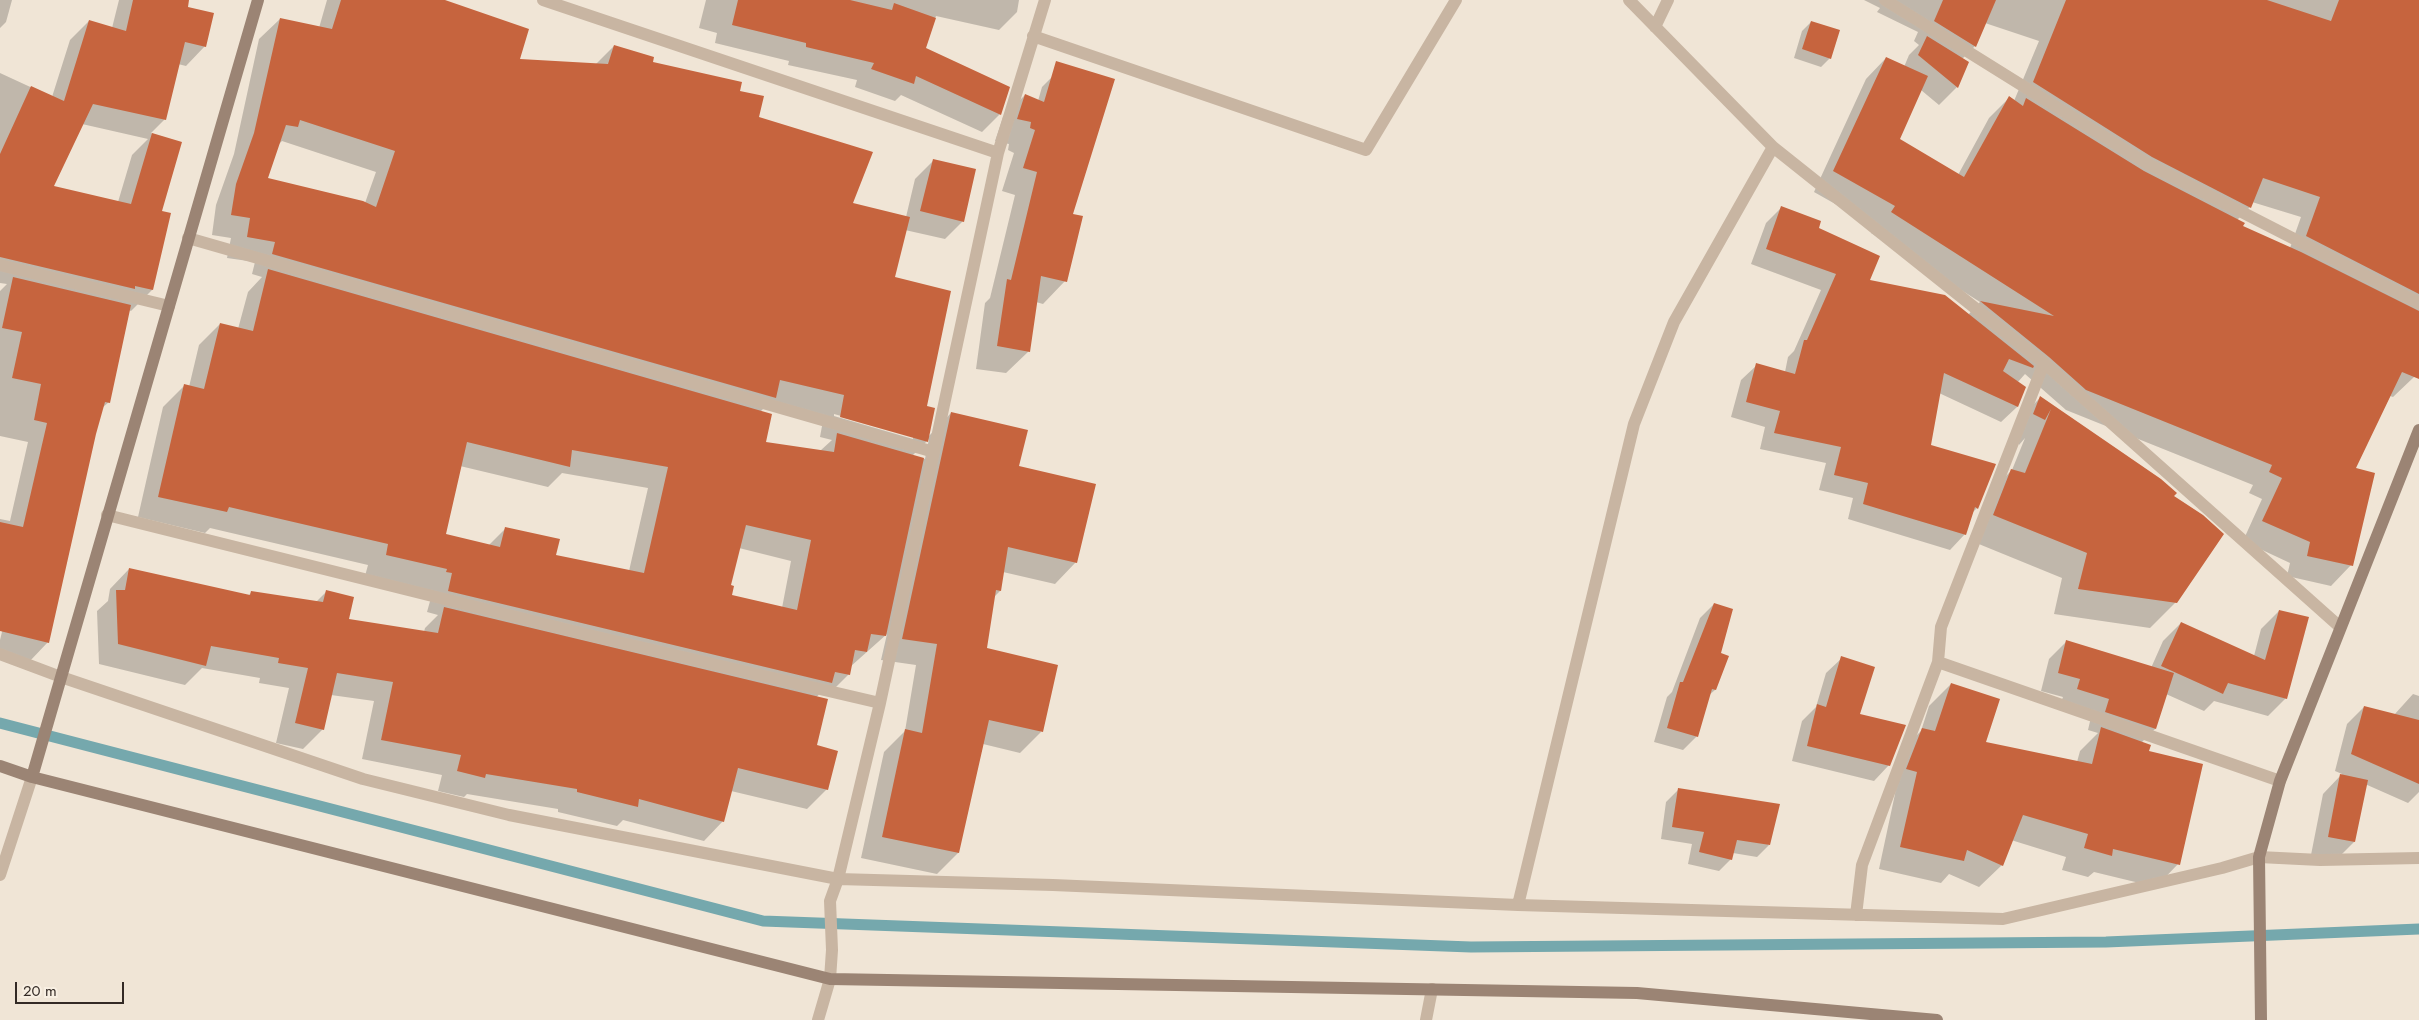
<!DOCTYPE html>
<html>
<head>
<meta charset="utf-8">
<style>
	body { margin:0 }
	#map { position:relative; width:2419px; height:1020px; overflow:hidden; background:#f0e5d6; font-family:Jost,sans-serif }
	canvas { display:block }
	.scale { position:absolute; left:15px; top:982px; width:109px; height:22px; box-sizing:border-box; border:2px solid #332a25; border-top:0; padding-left:6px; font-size:15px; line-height:18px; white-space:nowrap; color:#332a25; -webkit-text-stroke:4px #f8efe2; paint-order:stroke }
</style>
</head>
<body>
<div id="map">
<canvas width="2419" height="1020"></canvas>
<div class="scale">20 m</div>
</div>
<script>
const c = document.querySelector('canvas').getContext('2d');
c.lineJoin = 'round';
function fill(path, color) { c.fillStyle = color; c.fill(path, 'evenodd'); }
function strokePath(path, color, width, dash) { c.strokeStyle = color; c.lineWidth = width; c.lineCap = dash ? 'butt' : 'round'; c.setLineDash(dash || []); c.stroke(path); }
const shadow = new Path2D(`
	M 0,0 L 12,0 L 6,22 L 0,28 Z
	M 119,0 L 185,0 L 182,7 L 205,46 L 186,66 L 178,64 L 165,119 L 151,133 L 181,143 L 160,212 L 152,290 L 131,311 L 129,310 L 109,402 L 102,408 L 95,433 L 48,642 L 29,662 L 0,655 L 0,640 L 10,599 L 0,597 L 0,519 L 10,521 L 28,442 L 0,436 L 0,291 L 7,284 L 0,283 L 0,73 L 52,97 L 70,40 L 89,21 L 112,28 ZM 82,124 L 148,139 L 132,155 L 118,202 L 41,191 Z
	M 327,0 L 442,0 L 518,60 L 596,64 L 614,46 L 651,63 L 738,91 L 758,118 L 851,204 L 906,217 L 915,179 L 933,161 L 963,221 L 945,239 L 905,230 L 893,278 L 925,407 L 928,437 L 951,413 L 1018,467 L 1076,562 L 1055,584 L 1003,572 L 1000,591 L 994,597 L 985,649 L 1041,732 L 1020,753 L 983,744 L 958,853 L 937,874 L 861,858 L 884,752 L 905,731 L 916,665 L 881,660 L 887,634 L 850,667 L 849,674 L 828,695 L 820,693 L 816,698 L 815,746 L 827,789 L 807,809 L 731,791 L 723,821 L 704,841 L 623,820 L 617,826 L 558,812 L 558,809 L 467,794 L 464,797 L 438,791 L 442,775 L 362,759 L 374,701 L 331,695 L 323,729 L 303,749 L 276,743 L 289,688 L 259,683 L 260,678 L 202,668 L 185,685 L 99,664 L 97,611 L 108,601 L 110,589 L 129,569 L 248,596 L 252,592 L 316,602 L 326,592 L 348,620 L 424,632 L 425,628 L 438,615 L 427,612 L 432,594 L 365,576 L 368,565 L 210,528 L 205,533 L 138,517 L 163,407 L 184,386 L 189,387 L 199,345 L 220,324 L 238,329 L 248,292 L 262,277 L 252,274 L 255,262 L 227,258 L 231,238 L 212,235 L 216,205 L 234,154 L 259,39 L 280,19 L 319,28 ZM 282,141 L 376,172 L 365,203 L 267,179 L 278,145 ZM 770,402 L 824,415 L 820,437 L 832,440 L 820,451 L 764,443 L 760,412 ZM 834,414 L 913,436 L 913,439 L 834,416 ZM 929,439 L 925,459 L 912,456 ZM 460,466 L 548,487 L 562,473 L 648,488 L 629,571 L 555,556 L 505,529 L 488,546 L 444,534 ZM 739,548 L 791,561 L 782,608 L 730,596 L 730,586 Z
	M 706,0 L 1019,0 L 1017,12 L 999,30 L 936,16 L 924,49 L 1000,114 L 982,132 L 901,95 L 895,101 L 855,87 L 857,80 L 788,65 L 789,61 L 715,43 L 717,33 L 699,28 Z
	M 1864,0 L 2419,0 L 2419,363 L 2414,377 L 2393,397 L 2390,396 L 2354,469 L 2351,565 L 2331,586 L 2287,576 L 2290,563 L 2243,541 L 2262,499 L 2249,493 L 2253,485 L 2066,410 L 2025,374 L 2017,383 L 2024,388 L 2017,407 L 2001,422 L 1939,393 L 1930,446 L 1977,508 L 1971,514 L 1965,534 L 1950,550 L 1848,519 L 1853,498 L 1819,490 L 1826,463 L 1760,449 L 1765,427 L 1731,417 L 1741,380 L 1757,365 L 1785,372 L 1788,357 L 1794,351 L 1821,290 L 1751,264 L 1766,223 L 1782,207 L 1817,229 L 1868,281 L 1968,315 L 1980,302 L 1871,233 L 1876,227 L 1814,192 L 1866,79 L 1886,58 L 1904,67 L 1909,55 L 1919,45 L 1914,41 L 1918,32 L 1877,12 L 1880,8 ZM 1985,23 L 2039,41 L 2014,101 L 2010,97 L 1989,118 L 1958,175 L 1898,139 L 1921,90 L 1939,105 L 1957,87 L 1962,59 L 1975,46 ZM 2252,202 L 2301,217 L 2290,248 L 2242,227 L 2237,220 L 2250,207 Z
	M 1811,22 L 1830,58 L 1821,67 L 1794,58 L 1802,31 Z
	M 1064,65 L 1071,214 L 1065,281 L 1043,304 L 1036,302 L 1029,351 L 1006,373 L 976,369 L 985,303 L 990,298 L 1015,195 L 1002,191 L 1014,153 L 1008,150 L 1009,144 L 995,141 L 1003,117 L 1025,95 L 1038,101 L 1042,87 Z
	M 2040,398 L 2173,496 L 2176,602 L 2150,628 L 2054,614 L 2062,578 L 1969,540 L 1987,495 L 2012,470 L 2025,438 L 2019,445 L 2015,423 Z
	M 1714,604 L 1720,654 L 1715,690 L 1708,696 L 1697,736 L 1683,750 L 1654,742 L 1667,697 L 1672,692 L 1700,618 Z
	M 2279,611 L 2286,698 L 2268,716 L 2214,701 L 2204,711 L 2166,694 L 2155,729 L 2141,743 L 2148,752 L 2178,864 L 2156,887 L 2094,872 L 2088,877 L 2062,870 L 2066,857 L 2011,840 L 2002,865 L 1979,887 L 1949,874 L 1941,883 L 1879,869 L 1895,794 L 1900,752 L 1921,731 L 1929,706 L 1951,684 L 1984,743 L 2077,762 L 2080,751 L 2098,733 L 2088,730 L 2091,717 L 2059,707 L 2063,697 L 2041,691 L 2049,659 L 2067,641 L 2151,668 L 2163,641 L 2181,623 L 2254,656 L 2261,629 Z
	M 1842,658 L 1858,715 L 1889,765 L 1874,781 L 1792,761 L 1802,721 L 1816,707 L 1826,673 Z
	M 2413,694 L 2419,696 L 2419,792 L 2408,803 L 2365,784 L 2354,842 L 2336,860 L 2311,855 L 2323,794 L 2342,774 L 2335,771 L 2347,724 L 2364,707 L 2394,715 Z
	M 1678,790 L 1769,845 L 1757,857 L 1733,853 L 1731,859 L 1719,871 L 1688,864 L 1692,844 L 1661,839 L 1666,802 Z`);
const stream = new Path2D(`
	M 0,723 L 763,921 L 1471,947 L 2106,942 L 2419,929`);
const building = new Path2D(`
	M 133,0 L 189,0 L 188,7 L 214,13 L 206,47 L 185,42 L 166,120 L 93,104 L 54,186 L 131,204 L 152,133 L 182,142 L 162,211 L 171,213 L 153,290 L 135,286 L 135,289 L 0,257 L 0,154 L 31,86 L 64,101 L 89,20 L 126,31 Z
	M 341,0 L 445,0 L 529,29 L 520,59 L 608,64 L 614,45 L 654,57 L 653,62 L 742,82 L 740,91 L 764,96 L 759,117 L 873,152 L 853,203 L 910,217 L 895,277 L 951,291 L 927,406 L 935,408 L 928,442 L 840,417 L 844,395 L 780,380 L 776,398 L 272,254 L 275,242 L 247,237 L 250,218 L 231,215 L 236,184 L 254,133 L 280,18 L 332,29 ZM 300,120 L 395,151 L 376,207 L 363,201 L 268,178 L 286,125 L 298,127 Z
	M 738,0 L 850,0 L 892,10 L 894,3 L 936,18 L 926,48 L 1010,87 L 1001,115 L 916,76 L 914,84 L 871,69 L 874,63 L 806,47 L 806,43 L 732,25 Z
	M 1943,0 L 1996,0 L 1976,47 L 1934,21 Z
	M 2066,0 L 2267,0 L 2331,21 L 2339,0 L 2419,0 L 2419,294 L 2306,236 L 2320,197 L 2263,178 L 2251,208 L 2152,157 L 2033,82 Z
	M 1811,21 L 1840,30 L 1831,59 L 1802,49 Z
	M 1927,36 L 1969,62 L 1958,88 L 1918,55 Z
	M 1886,57 L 1928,76 L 1900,139 L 1964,177 L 2009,96 L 2023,106 L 2026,98 L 2144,171 L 2245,223 L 2243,226 L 2301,252 L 2419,311 L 2419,379 L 2402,372 L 2356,468 L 2375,473 L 2353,566 L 2307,556 L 2310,542 L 2262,521 L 2282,478 L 2269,472 L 2272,465 L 2086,390 L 2049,357 L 1980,301 L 2054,316 L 1891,212 L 1895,206 L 1833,171 Z
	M 1056,61 L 1115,79 L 1073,214 L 1083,216 L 1067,282 L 1041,276 L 1030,352 L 997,346 L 1007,279 L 1011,280 L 1037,172 L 1023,168 L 1035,130 L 1030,128 L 1031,122 L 1017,119 L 1025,94 L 1044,102 Z
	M 933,159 L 976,169 L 964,222 L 920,211 Z
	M 1781,206 L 1821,221 L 1819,228 L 1880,256 L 1870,280 L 1945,295 L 2034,366 L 2033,368 L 2009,359 L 2003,371 L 2026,387 L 2018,407 L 1944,373 L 1931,445 L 1996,464 L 1978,509 L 1975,507 L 1966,535 L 1863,504 L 1868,483 L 1834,475 L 1841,447 L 1774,433 L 1780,411 L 1746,402 L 1756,363 L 1795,374 L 1804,340 L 1807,340 L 1836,274 L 1766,249 Z
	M 268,269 L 772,414 L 766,442 L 834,452 L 837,433 L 924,458 L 886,636 L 871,634 L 867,652 L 855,650 L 850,675 L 835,672 L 832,683 L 448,591 L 452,573 L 446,572 L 447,569 L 386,555 L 388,544 L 229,507 L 227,512 L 158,497 L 184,384 L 204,389 L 220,323 L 253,331 ZM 467,442 L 570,467 L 572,450 L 668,467 L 644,573 L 556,555 L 560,539 L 505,527 L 500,547 L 446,534 ZM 746,525 L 811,540 L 797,610 L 732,595 L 734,586 L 731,585 Z
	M 13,277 L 131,305 L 110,403 L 105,402 L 96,434 L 49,643 L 0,631 L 0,522 L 23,527 L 47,423 L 34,420 L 41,384 L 12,378 L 22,332 L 2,328 Z
	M 2040,396 L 2161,479 L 2177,493 L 2174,496 L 2203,515 L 2224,534 L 2177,603 L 2078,589 L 2087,553 L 1993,515 L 2011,469 L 2025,473 L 2051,409 L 2045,420 L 2033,414 Z
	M 951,412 L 1028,430 L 1019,466 L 1096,484 L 1077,563 L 1008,547 L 1001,591 L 996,590 L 987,648 L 1058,665 L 1043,732 L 989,720 L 959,853 L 882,837 L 905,729 L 922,733 L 937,644 L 902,639 Z
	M 129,568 L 250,595 L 251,591 L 323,602 L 326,590 L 354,597 L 349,619 L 438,633 L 444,607 L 828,699 L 817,745 L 838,751 L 828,790 L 738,768 L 724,822 L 639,799 L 638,807 L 577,792 L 577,789 L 486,774 L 485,778 L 457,771 L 461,755 L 381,740 L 393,682 L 337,673 L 324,730 L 295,723 L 308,668 L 278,663 L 279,658 L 211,646 L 206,666 L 118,644 L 116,590 L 125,590 Z
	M 1714,603 L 1733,609 L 1721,653 L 1729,656 L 1716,690 L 1712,689 L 1698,737 L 1667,728 L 1680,682 L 1683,682 Z
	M 2279,610 L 2309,617 L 2287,699 L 2228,683 L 2223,694 L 2161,666 L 2181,622 L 2265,660 Z
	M 2066,640 L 2174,673 L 2156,729 L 2105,712 L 2109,699 L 2077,689 L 2080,679 L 2058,673 Z
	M 1841,656 L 1875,667 L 1860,714 L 1906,725 L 1890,766 L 1807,746 L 1817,704 L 1826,707 Z
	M 1951,683 L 2000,699 L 1986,742 L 2092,764 L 2101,727 L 2151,745 L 2149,751 L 2203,764 L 2180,865 L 2113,849 L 2112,856 L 2084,848 L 2088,834 L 2023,815 L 2003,866 L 1967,850 L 1964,861 L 1900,847 L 1917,772 L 1906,769 L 1922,728 L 1935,731 Z
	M 2364,706 L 2419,720 L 2419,784 L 2351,754 Z
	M 2340,774 L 2368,780 L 2355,842 L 2328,837 Z
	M 1678,788 L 1780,804 L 1770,845 L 1737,840 L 1732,860 L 1699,852 L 1704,832 L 1672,827 Z`);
const street = new Path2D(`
	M 543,0 L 998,153 L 1045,0
	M 1629,0 L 1773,147 L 2044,363 L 2340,627
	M 1885,0 L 2148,164 L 2419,303
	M 1655,27 L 1668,0
	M 1033,36 L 1366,150 L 1456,0
	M 188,238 L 934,452
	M 0,265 L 169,306
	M 107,515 L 593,636 L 880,703
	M 0,654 L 61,677 L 363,779 L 509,815 L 838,879 L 1053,885 L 1518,905 L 2003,919 L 2222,868 L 2259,857 L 2320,860 L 2419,858
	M 1938,662 L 2280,781
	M 0,875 L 32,777
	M 1518,905 L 1634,424 L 1674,322 L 1773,147
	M 1856,915 L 1862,865 L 1938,662 L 1941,627 L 2044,363
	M 818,1020 L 830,979 L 832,950 L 830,901 L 838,879 L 880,703 L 998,153
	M 1426,1020 L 1432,989`);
const secondary = new Path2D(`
	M 0,766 L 32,777 L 830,979 L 1637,993 L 1937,1020
	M 32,777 L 258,0
	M 2261,1020 L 2259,857 L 2280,781 L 2419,430`);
fill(shadow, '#0003');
strokePath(stream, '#75a8ad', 11);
fill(building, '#c6643e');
strokePath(street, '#c8b5a2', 12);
strokePath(secondary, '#9b8474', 12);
</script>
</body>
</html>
